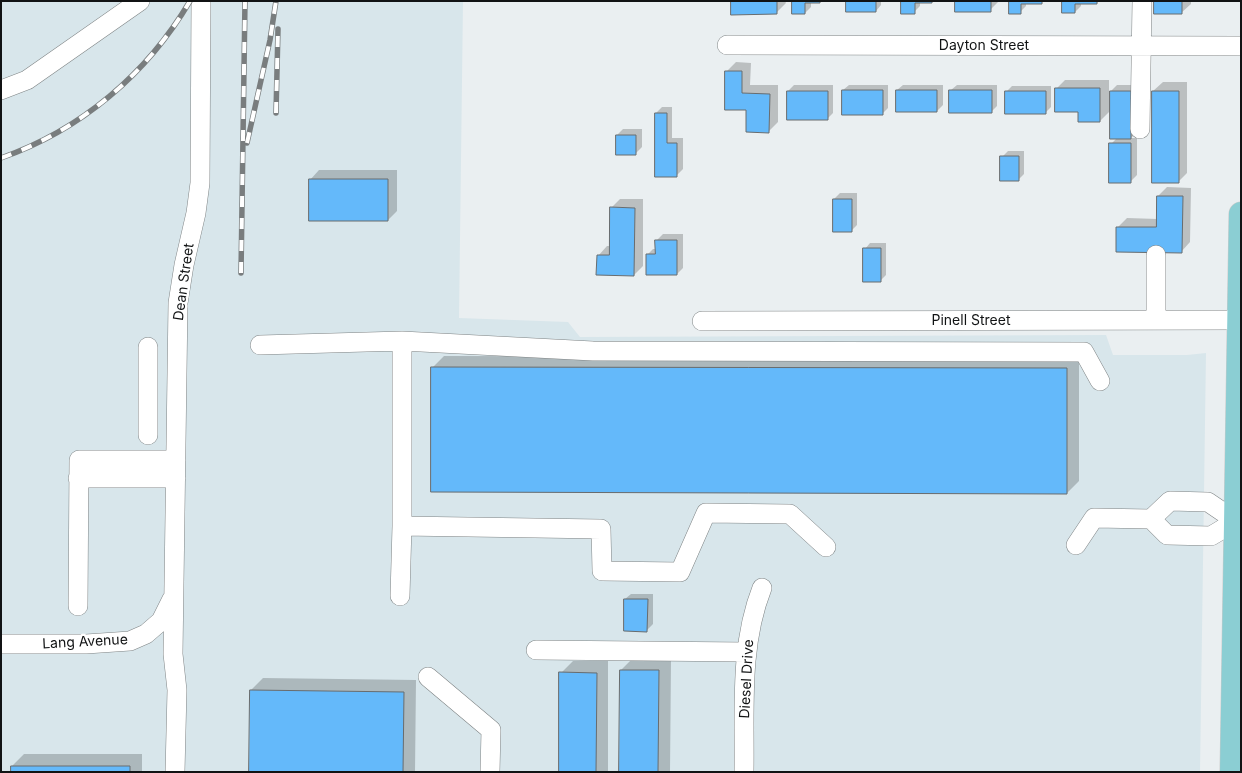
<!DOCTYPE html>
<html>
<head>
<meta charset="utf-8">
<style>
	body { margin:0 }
	#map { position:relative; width:1242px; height:773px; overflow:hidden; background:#eaeff1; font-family:Inter,sans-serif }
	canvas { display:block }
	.frame { position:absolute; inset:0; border:2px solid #111314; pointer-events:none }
</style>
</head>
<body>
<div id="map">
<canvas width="1242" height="773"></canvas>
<div class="frame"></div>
</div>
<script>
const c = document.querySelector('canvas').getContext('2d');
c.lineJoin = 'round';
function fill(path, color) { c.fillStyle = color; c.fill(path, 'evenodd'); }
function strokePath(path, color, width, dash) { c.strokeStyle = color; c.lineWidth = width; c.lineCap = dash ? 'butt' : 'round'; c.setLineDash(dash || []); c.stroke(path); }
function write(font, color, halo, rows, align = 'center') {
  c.font = font + ' Inter,sans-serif'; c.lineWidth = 4.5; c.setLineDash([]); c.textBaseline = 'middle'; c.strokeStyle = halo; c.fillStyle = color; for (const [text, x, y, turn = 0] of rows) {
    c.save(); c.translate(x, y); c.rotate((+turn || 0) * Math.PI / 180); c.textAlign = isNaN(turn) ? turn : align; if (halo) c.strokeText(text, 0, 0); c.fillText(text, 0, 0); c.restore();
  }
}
const built = new Path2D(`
	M 1,1 L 463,1 L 459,318 L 568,322 L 580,337 L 1106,335 L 1113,355 L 1187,355 L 1206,353 L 1200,772 L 1,772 Z`);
const shadow = new Path2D(`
	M 732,1 L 785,1 L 786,3 L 776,13 Z
	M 793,1 L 811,2 L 811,7 L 805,13 Z
	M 847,1 L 881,1 L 881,5 L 876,11 Z
	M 902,1 L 932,1 L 920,2 L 920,6 L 914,12 Z
	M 956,1 L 999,1 L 990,10 Z
	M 1010,1 L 1043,1 L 1042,3 L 1026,3 L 1026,6 L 1020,12 Z
	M 1063,1 L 1099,1 L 1097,3 L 1081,3 L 1081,6 L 1075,12 Z
	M 1155,1 L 1191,1 L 1191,4 L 1181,13 Z
	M 736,62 L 751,63 L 750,85 L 778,85 L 778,122 L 769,131 L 748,109 L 726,72 Z
	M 1065,80 L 1109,80 L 1109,93 L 1117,85 L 1137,85 L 1137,132 L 1131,138 L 1137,138 L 1137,175 L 1131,181 L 1111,144 L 1117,138 L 1111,110 L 1100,121 L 1079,110 L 1056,89 Z
	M 1163,82 L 1187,82 L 1187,173 L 1178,182 L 1153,91 Z
	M 794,85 L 833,85 L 833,113 L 827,119 L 788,91 Z
	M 849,85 L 888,85 L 888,108 L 882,114 L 843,90 Z
	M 903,85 L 943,85 L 943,105 L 937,111 L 897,90 Z
	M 957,85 L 997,85 L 997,106 L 991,112 L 951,90 Z
	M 1012,86 L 1051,86 L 1051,107 L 1045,113 L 1006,92 Z
	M 662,107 L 672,107 L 672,138 L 683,138 L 683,169 L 677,175 L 656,113 Z
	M 623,129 L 642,129 L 642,147 L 636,153 L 617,135 Z
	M 1008,151 L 1024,151 L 1024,174 L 1018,180 L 1002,157 Z
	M 319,170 L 397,170 L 397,211 L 388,220 L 310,180 Z
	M 1167,187 L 1191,188 L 1190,242 L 1181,252 L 1118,227 L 1127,218 L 1158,219 L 1158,196 Z
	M 840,193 L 857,193 L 857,225 L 851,231 L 834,199 Z
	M 620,199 L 643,199 L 643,266 L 634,275 L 598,256 L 607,246 L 611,246 L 611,208 Z
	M 663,234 L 683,234 L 683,268 L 677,274 L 647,255 L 653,249 L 657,249 L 657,240 Z
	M 870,243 L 886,243 L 886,275 L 880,281 L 865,249 Z
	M 444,356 L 1079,357 L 1079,481 L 1067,493 L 432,368 Z
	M 631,594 L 653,594 L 653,624 L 647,630 L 625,599 Z
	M 633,658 L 671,658 L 670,772 L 620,772 L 621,670 Z
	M 573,661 L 608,661 L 608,772 L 560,772 L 561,673 Z
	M 263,678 L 416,680 L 415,772 L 250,772 L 251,690 Z
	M 24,754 L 142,754 L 142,772 L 12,772 L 12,766 Z`);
const building = new Path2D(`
	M 731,1 L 777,1 L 777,14 L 731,15 Z
	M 792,1 L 820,1 L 820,3 L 805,3 L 805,14 L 792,14 Z
	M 846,1 L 876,1 L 876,12 L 846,12 Z
	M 901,1 L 932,1 L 932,3 L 915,3 L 915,14 L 901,14 Z
	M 955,1 L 991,1 L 991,12 L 955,12 Z
	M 1009,1 L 1042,1 L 1042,4 L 1021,4 L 1021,14 L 1009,14 Z
	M 1062,1 L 1097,1 L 1097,4 L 1075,4 L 1075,13 L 1062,13 Z
	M 1154,1 L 1182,1 L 1182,14 L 1154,14 Z
	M 725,71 L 742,71 L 742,93 L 770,94 L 769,133 L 746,132 L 746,110 L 725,110 Z
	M 1055,88 L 1100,88 L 1100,122 L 1078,122 L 1078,112 L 1055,112 Z
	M 842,90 L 883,90 L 883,115 L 842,115 Z
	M 896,90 L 937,90 L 937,112 L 896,112 Z
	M 949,90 L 992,90 L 992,113 L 949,113 Z
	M 787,91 L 828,91 L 828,120 L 787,120 Z
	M 1005,91 L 1046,91 L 1046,114 L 1005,114 Z
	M 1110,91 L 1131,91 L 1131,139 L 1110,139 Z
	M 1152,91 L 1179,91 L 1179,183 L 1152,183 Z
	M 655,113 L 667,113 L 667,143 L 677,143 L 677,177 L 655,177 Z
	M 616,135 L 636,135 L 636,155 L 616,155 Z
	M 1109,143 L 1131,143 L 1131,183 L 1109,183 Z
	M 1000,156 L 1019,156 L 1019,181 L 1000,181 Z
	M 309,179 L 388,179 L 388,221 L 309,221 Z
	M 1157,196 L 1183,196 L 1182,253 L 1116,252 L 1116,227 L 1156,227 Z
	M 833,199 L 852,199 L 852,232 L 833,232 Z
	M 610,207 L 635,208 L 634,276 L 596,275 L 597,255 L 609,255 Z
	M 655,240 L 677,240 L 677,275 L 646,275 L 646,254 L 655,254 Z
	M 863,248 L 881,248 L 881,282 L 863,282 Z
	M 431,367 L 1067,368 L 1067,494 L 431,492 Z
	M 624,599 L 648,599 L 647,632 L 624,631 Z
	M 620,670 L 659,670 L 658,772 L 619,772 Z
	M 559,672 L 597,673 L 596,772 L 559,772 Z
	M 250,690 L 404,692 L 403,772 L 249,772 Z
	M 11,766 L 130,766 L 130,772 L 11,772 Z`);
const minor = new Path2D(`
	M 727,45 L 1241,46
	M 1,90 L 27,80 L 140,1
	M 1140,129 L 1142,1
	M 1156,320 L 1156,255
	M 702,321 L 1241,320
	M 260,345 L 402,341 L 593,351 L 1084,352 L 1100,381
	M 148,347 L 148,435
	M 78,478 L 176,478
	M 402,526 L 601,529 L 602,571 L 680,572 L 706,513 L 790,514 L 826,547
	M 1076,545 L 1094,518 L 1151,519 L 1170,501 L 1208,502 L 1236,521 L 1211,536 L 1167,535 L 1151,519
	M 400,596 L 402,526 L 402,341
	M 78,606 L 79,460 L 176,460
	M 1,644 L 86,644 L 130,641 L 146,634 L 161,621 L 172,599
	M 536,650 L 746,652
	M 428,677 L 491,730 L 490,772
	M 175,772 L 177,690 L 173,654 L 178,303 L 184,265 L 196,213 L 200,183 L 201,1
	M 744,772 C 745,711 739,646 762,588`);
const major = new Path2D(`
	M 1232,772 L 1241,214`);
const rail = new Path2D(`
	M 276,113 L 278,29
	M 247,143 L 270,40 L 276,1
	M 1,158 C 81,130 147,74 190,1
	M 241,273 L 245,1`);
const streetNames = [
	["Dayton Street",984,46],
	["Dean Street",184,282,-82],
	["Pinell Street",971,321],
	["Lang Avenue",85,642,-3],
	["Diesel Drive",747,679,-87]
];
fill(built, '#d8e6eb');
fill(shadow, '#0003');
fill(building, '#64b9fa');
strokePath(building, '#686c6e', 1);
strokePath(minor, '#7e8384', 20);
strokePath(major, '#cbcbcb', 25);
strokePath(minor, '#fff', 19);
strokePath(major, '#8bced3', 24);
strokePath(rail, '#797d7e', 5.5);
strokePath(rail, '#fff', 4, [11]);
write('14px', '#111314', '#fff', streetNames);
</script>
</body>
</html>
